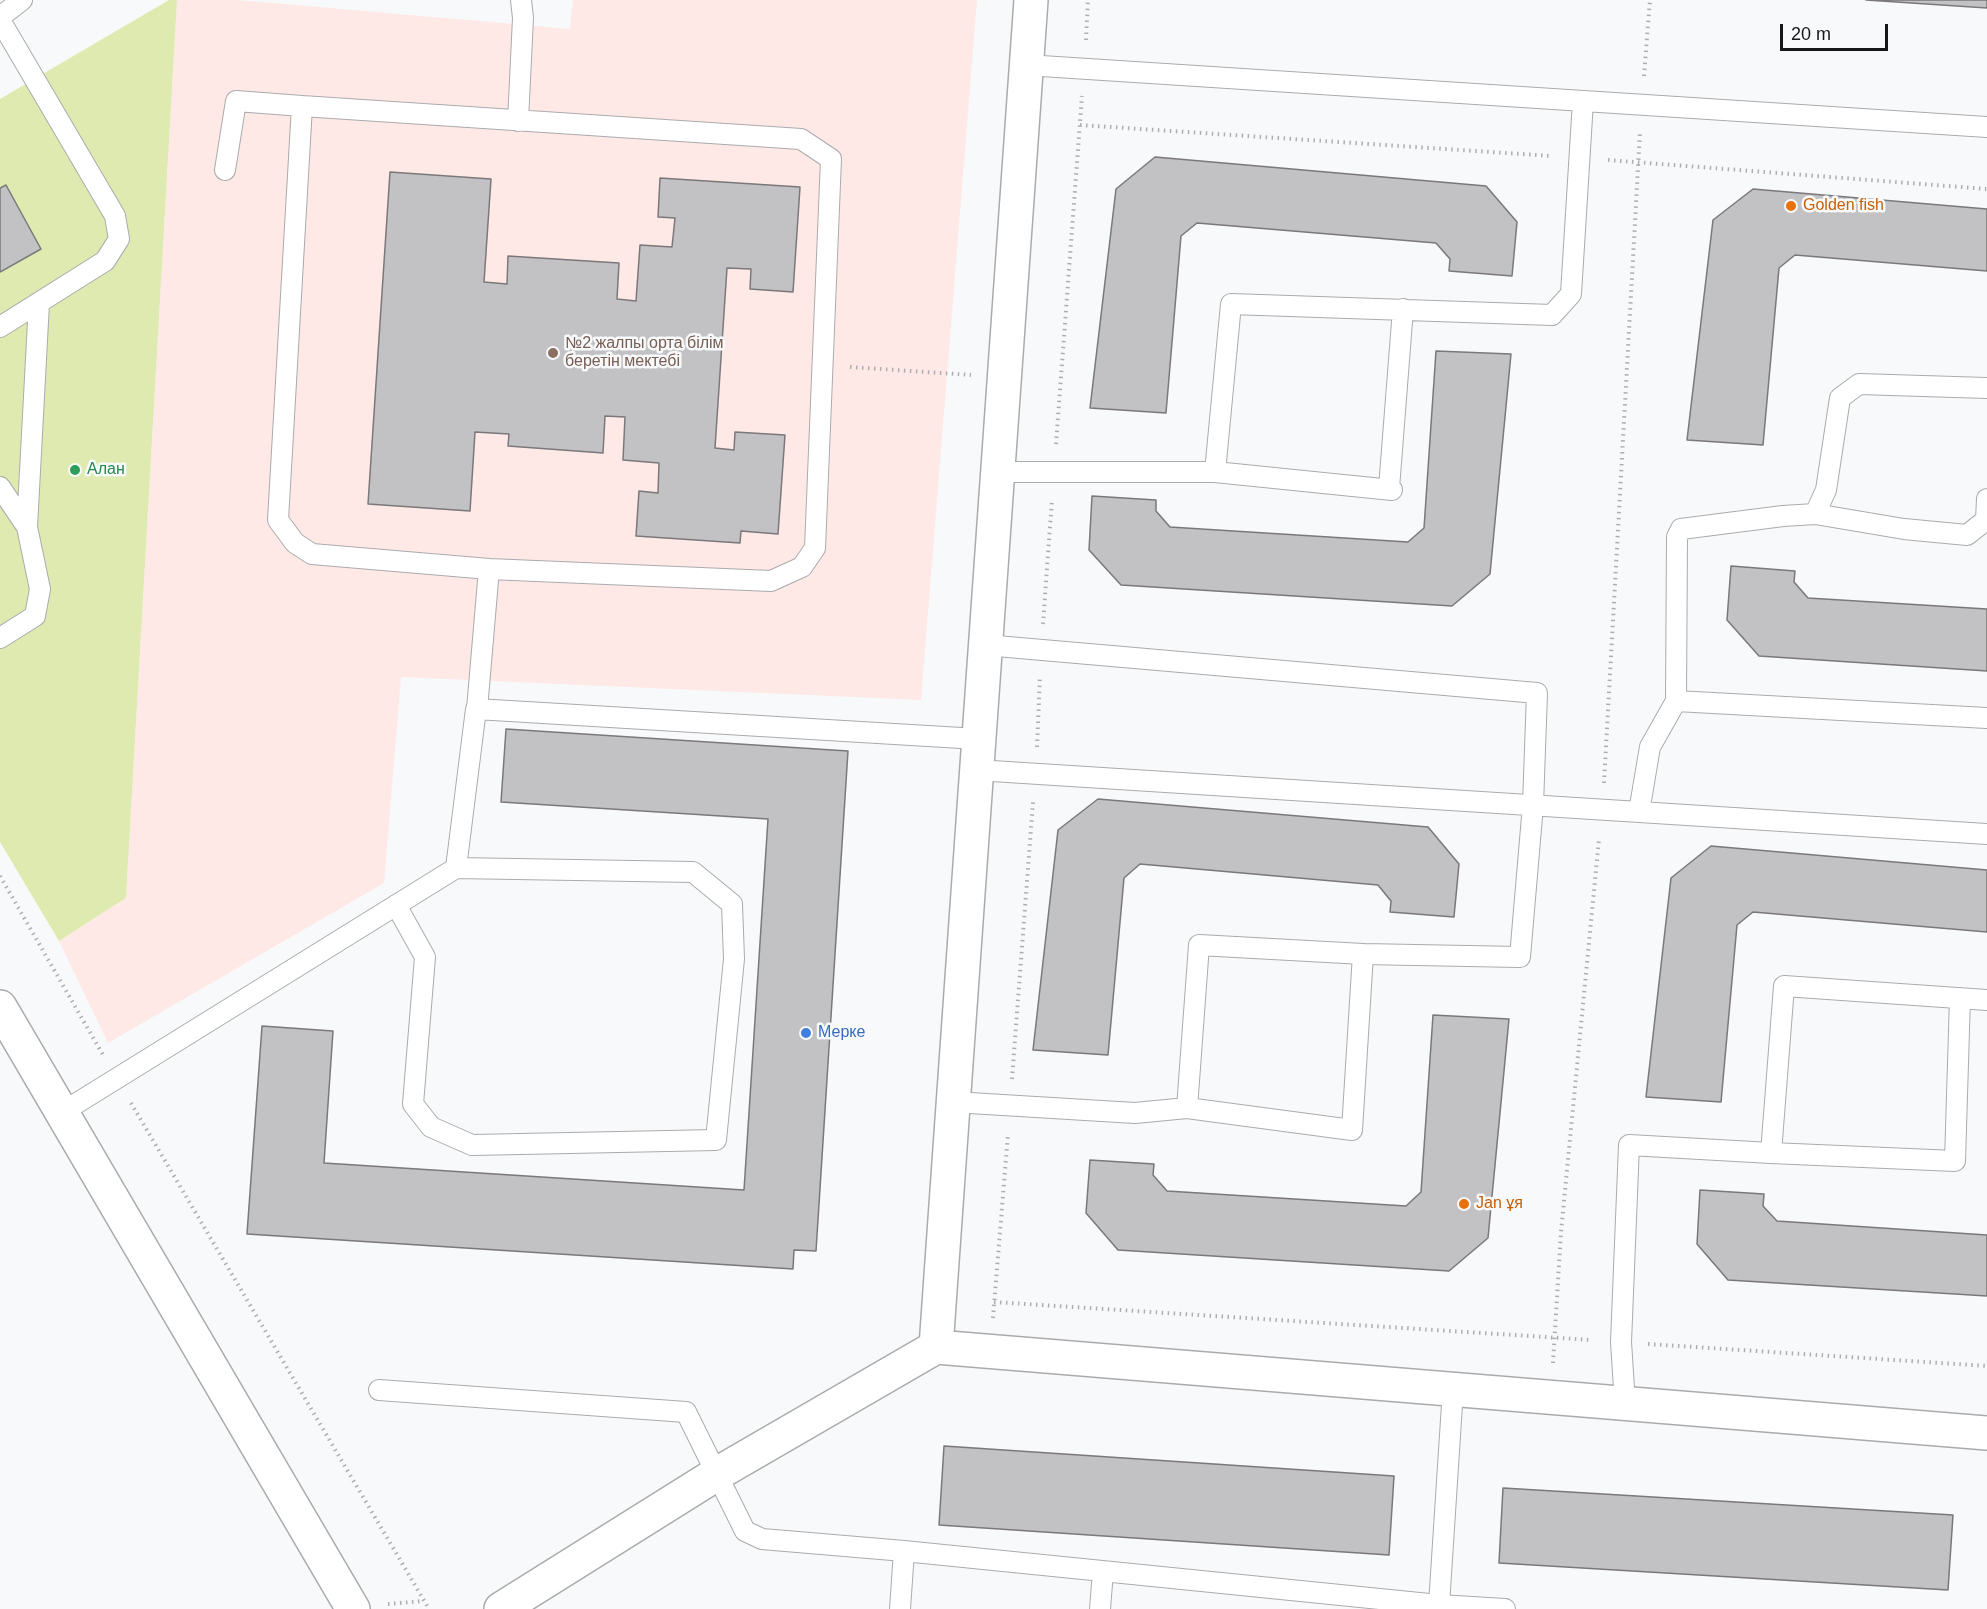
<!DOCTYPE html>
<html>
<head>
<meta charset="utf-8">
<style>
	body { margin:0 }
	#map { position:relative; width:1987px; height:1609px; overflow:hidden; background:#f8f9fb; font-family:Helvetica,sans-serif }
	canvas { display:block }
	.scale { position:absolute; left:1780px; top:24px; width:108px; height:27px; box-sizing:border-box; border:3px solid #171717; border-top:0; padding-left:8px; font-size:18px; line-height:21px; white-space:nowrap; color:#171717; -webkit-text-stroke:4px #f8f9fb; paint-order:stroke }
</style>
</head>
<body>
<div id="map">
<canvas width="1987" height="1609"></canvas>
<div class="scale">20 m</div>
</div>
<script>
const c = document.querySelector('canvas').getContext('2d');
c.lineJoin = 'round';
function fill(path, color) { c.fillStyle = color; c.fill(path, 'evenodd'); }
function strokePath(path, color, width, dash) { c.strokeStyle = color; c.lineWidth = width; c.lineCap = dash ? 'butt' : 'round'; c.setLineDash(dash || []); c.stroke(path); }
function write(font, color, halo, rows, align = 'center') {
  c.font = font + ' Helvetica,sans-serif'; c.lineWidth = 5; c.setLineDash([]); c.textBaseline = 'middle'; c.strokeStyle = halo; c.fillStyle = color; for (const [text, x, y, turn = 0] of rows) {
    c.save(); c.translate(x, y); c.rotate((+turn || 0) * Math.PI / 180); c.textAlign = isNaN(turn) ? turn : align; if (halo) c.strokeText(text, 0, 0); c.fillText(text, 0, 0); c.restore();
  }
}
const education = new Path2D(`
	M 177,0 L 239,0 L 570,29 L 573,0 L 977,0 L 921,700 L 401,677 L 384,883 L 108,1043 L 59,941 L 126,898 Z`);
const green = new Path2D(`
	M 169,0 L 177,0 L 126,898 L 59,941 L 0,842 L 0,99 Z`);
const building = new Path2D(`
	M 1866,0 L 1987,0 L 1987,8 Z
	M 1155,157 L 1486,186 L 1517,222 L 1512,276 L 1449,271 L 1450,259 L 1436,243 L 1197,223 L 1181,236 L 1166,413 L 1090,408 L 1116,189 Z
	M 390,172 L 491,179 L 484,282 L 507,284 L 508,256 L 619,263 L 617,299 L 636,301 L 640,245 L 672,247 L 675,218 L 658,217 L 660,178 L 800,187 L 793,292 L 750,289 L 751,269 L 727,268 L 715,448 L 734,450 L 735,432 L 785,435 L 778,534 L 741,531 L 740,543 L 636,536 L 639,491 L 658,493 L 659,463 L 623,460 L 625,417 L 605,416 L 603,453 L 508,446 L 509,434 L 475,432 L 470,511 L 368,504 Z
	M 6,185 L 41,249 L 0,272 L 0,188 Z
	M 1753,189 L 1987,209 L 1987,271 L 1795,255 L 1779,268 L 1763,445 L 1687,440 L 1713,220 Z
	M 1436,351 L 1511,354 L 1490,574 L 1452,606 L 1121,585 L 1089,550 L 1092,496 L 1156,500 L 1156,511 L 1170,527 L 1408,542 L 1424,528 Z
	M 1731,566 L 1795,571 L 1794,582 L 1808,598 L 1987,609 L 1987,671 L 1759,656 L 1727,620 Z
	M 506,729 L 848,751 L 816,1251 L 794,1250 L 793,1269 L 247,1234 L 262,1026 L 333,1031 L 324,1163 L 744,1190 L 768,819 L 501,802 Z
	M 1098,799 L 1428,827 L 1459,864 L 1454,917 L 1390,912 L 1391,901 L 1378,885 L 1140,864 L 1124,878 L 1108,1055 L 1033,1050 L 1058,830 Z
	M 1711,846 L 1987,870 L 1987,932 L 1753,912 L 1737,925 L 1721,1102 L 1646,1097 L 1671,878 Z
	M 1433,1015 L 1509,1019 L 1488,1238 L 1449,1271 L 1118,1250 L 1086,1213 L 1090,1160 L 1154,1164 L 1153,1175 L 1167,1191 L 1406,1206 L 1421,1192 Z
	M 1700,1190 L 1764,1194 L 1763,1206 L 1777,1221 L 1987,1235 L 1987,1296 L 1728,1280 L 1697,1244 Z
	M 944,1446 L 1394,1476 L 1389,1555 L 939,1525 Z
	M 1503,1488 L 1953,1515 L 1948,1590 L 1499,1563 Z`);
const path = new Path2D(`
	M 1086,40 L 1088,0
	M 1644,76 L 1650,0
	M 1080,125 L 1552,156
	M 1608,160 L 1987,189
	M 850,367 L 971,375
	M 1056,444 L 1082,96
	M 1043,624 L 1052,499
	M 1037,747 L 1040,676
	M 1604,783 L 1640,132
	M 0,876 L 103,1055
	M 1012,1079 L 1033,802
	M 131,1103 L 429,1609
	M 994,1302 L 1592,1340
	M 993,1318 L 1008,1134
	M 1648,1344 L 1987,1366
	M 1553,1363 L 1561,1232 L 1599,839
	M 388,1604 L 423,1601`);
const service = new Path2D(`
	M 0,17 L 22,0
	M 0,20 L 115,216 L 119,239 L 105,261 L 0,327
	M 1026,65 L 1987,127
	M 302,106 L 801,139 L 831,159 L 815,548 L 802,567 L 771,581 L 489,569 L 312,554 L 295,543 L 278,520 Z
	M 518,121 L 523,18 L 521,0
	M 225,170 L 236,101 L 302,106
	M 1987,388 L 1859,384 L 1840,398 L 1826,490 L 1815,514 L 1783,516 L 1681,529 L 1677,537 L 1676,701 L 1987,718
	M 997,472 L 1215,472 L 1231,304 L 1552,315 L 1571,294 L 1583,101
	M 1215,472 L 1392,490 L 1389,488 L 1403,309
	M 0,487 L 27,527 L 40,589 L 35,616 L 0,638
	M 1815,514 L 1904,529 L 1967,535 L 1986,520 L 1987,499
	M 27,527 L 39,303
	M 477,709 L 489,569
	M 976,770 L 1987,834
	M 1639,812 L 1650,747 L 1676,701
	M 396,905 L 425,957 L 413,1104 L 431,1127 L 472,1145 L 716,1140 L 734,959 L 732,904 L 693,872 L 456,868
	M 953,1102 L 1135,1113 L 1187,1108 L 1199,945 L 1363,954 L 1520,957 L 1533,805 L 1537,693 L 985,645
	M 1187,1108 L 1352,1130 L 1363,954
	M 61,1113 L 456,868 L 476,709 L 978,739
	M 1771,1153 L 1955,1161 L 1960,998
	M 379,1390 L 686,1412 L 745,1531 L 762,1539 L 904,1551 L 1439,1605 L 1505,1609
	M 1625,1404 L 1621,1342 L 1629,1145 L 1771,1153 L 1784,986 L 1987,1000
	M 1439,1605 L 1453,1389
	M 900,1609 L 904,1551
	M 1100,1609 L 1103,1571`);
const minor = new Path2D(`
	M 0,1007 L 353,1609
	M 936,1347 L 1031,0
	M 501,1609 L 715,1475 L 936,1347 L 1987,1433`);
const markers = [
	[1791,206,6,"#e8710a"],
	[553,353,6,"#8d6e63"],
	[75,470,6,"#2e9e5b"],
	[806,1033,6,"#3f7fe0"],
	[1464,1204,6,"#e8710a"]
];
const foodNames = [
	["Golden fish",1803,206],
	["Jan ұя",1476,1204]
];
const educationNames = [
	["№2 жалпы орта білім",565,344],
	["беретін мектебі",565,362]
];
const leisureNames = [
	["Алан",87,470]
];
const shopNames = [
	["Мерке",818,1033]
];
fill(education, '#ffe9e6');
fill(green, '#dfeab1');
fill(building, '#c2c1c3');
strokePath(building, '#7a787a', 1.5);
strokePath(service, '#ababae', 22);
strokePath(minor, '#ababae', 36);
strokePath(path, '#adaeaf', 4, [1.5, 4.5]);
strokePath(service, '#fff', 20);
strokePath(minor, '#fff', 33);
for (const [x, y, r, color] of markers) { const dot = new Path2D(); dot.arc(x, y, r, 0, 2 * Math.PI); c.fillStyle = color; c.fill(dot); strokePath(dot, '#f8f9fb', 2); }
write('16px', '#c56008', '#f8f9fb', foodNames, 'left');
write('16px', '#785e54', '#f8f9fb', educationNames, 'left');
write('16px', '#27864d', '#f8f9fb', leisureNames, 'left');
write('16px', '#366cbe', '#f8f9fb', shopNames, 'left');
</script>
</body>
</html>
